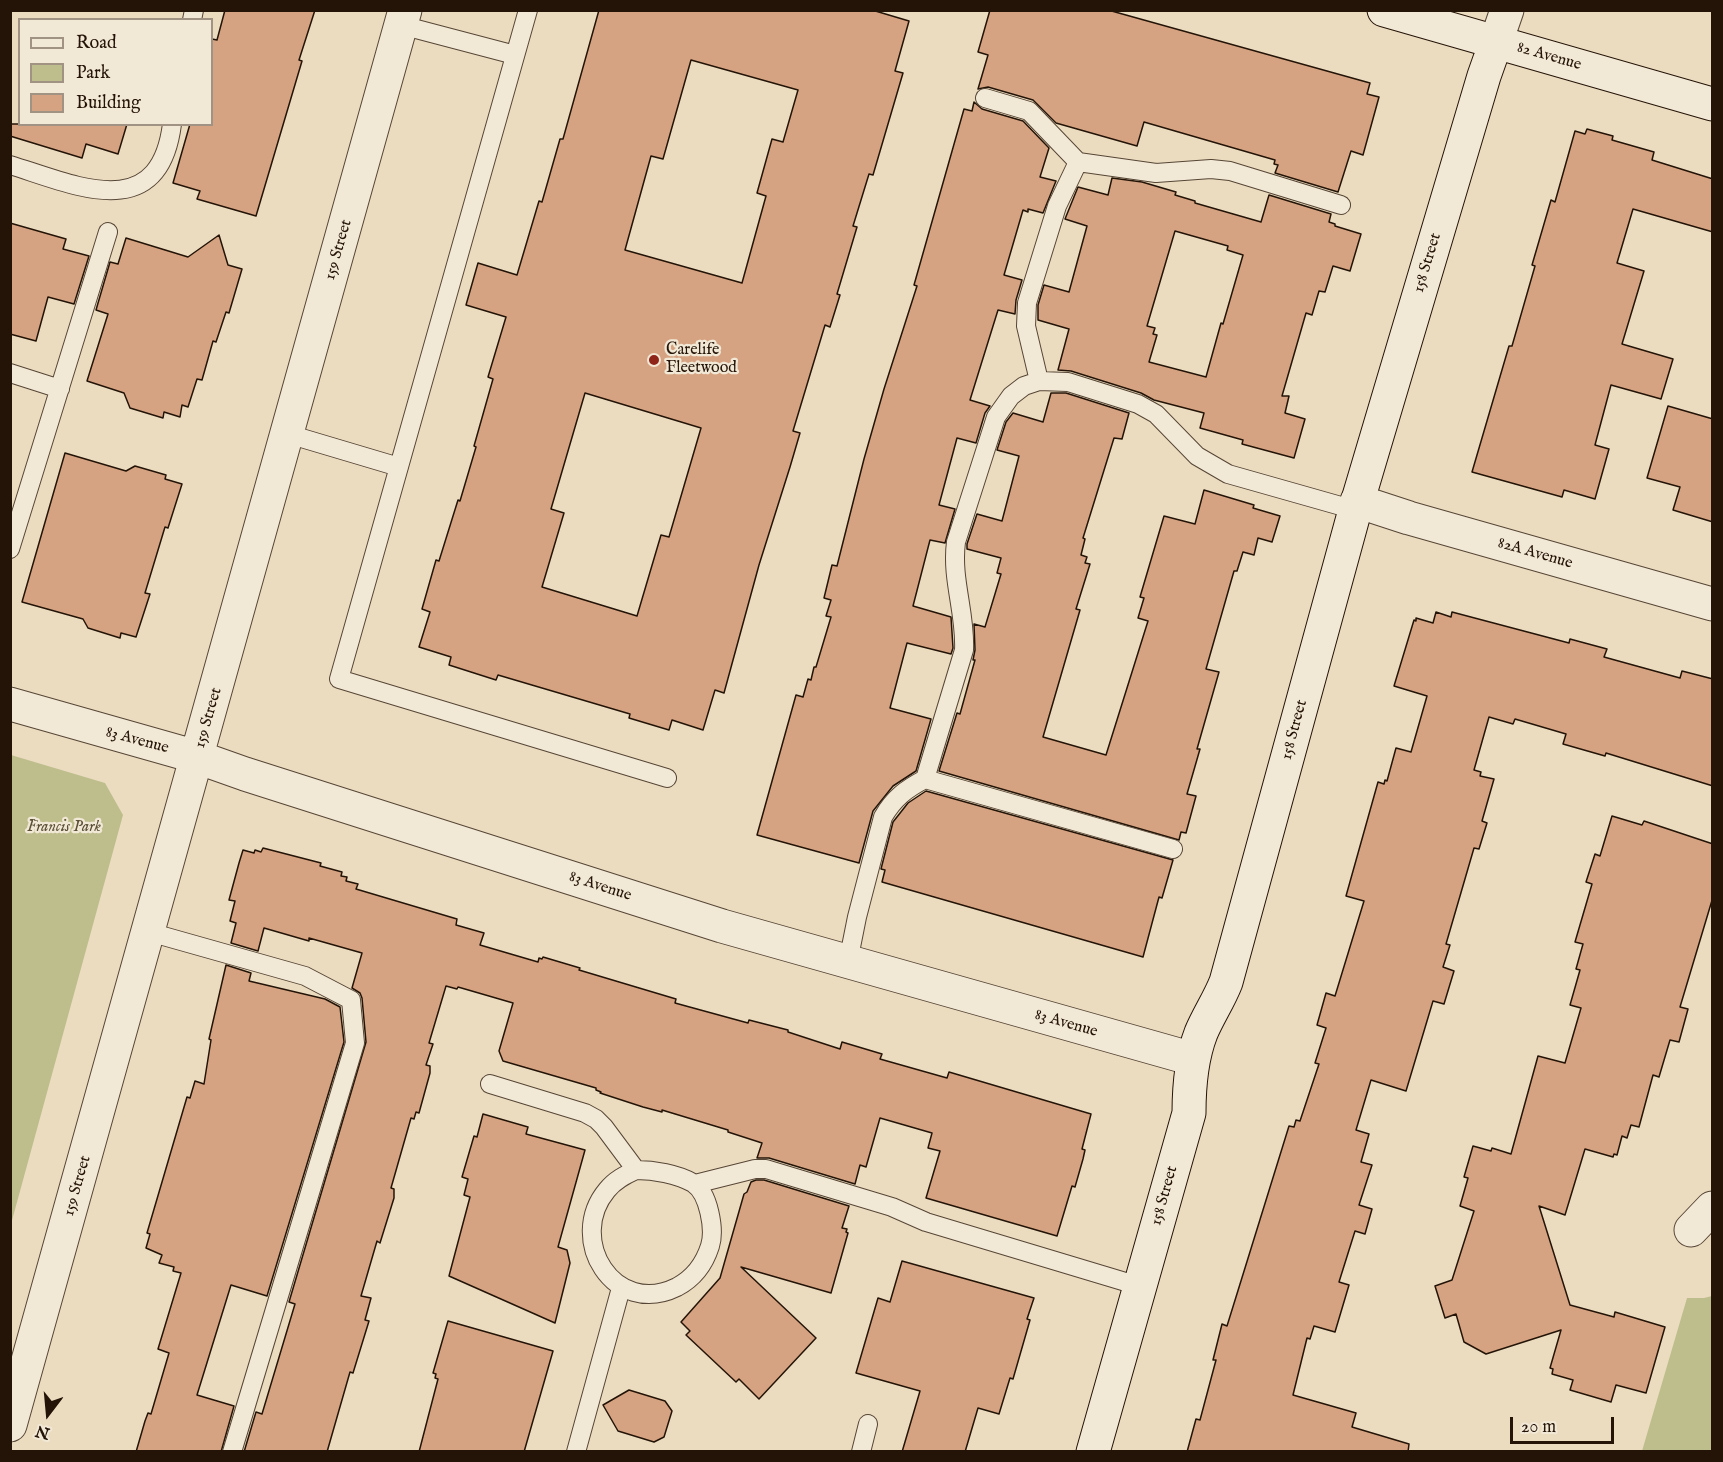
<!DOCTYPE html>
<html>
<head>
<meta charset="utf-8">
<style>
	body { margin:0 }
	#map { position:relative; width:1723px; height:1462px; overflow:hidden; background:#ebdcc0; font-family:"IM FELL English",serif }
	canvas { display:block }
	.frame { position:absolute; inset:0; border:12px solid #241407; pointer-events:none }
	.legend { position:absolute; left:18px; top:18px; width:195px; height:108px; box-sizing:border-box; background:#f2e8d6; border:2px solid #a09383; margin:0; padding:8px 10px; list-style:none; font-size:18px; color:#241407 }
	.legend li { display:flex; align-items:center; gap:12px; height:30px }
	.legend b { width:30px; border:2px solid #a09383 }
	.north { position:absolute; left:18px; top:1384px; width:60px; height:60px; -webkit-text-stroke:4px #f2e8d6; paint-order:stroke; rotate:196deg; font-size:16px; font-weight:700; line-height:24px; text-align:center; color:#241407 }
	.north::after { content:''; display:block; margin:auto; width:21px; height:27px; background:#241407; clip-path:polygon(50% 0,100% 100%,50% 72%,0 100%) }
	.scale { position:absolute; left:1510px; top:1417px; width:104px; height:27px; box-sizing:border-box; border:3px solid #241407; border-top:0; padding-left:8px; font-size:18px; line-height:21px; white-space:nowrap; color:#241407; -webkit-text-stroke:4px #f2e8d6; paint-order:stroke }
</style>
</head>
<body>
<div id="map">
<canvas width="1723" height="1462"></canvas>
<div class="frame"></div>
<ul class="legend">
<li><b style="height:8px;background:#f2e8d6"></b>Road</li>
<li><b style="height:16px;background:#bebe8d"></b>Park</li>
<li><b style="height:16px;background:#d5a382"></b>Building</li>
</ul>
<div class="north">N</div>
<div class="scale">20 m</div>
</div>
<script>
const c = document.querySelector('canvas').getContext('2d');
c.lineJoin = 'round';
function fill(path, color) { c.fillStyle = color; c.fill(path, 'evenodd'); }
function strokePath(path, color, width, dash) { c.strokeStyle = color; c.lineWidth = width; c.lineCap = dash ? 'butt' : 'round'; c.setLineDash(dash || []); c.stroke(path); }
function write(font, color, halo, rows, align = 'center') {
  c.font = font + ' "IM FELL English",serif'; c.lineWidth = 4.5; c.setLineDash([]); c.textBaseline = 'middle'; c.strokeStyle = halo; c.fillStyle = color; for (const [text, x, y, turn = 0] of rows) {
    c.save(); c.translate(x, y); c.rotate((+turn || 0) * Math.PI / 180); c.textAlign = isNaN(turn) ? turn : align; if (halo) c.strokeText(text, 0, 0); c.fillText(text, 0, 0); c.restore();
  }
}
const green = new Path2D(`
	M 11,755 L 105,783 L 123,815 L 11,1224 Z
	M 1712,1296 L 1712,1451 L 1642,1451 L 1687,1298 L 1704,1298 Z`);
const building = new Path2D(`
	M 225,10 L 315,10 L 299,60 L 302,61 L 256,216 L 197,199 L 200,191 L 173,183 L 190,124 L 212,124 L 212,39 L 217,40 Z
	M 599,10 L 872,10 L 909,21 L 895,71 L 903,73 L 873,175 L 869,174 L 853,226 L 857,227 L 837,294 L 840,295 L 830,327 L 825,325 L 793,431 L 800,433 L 790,467 L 759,565 L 724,693 L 715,690 L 703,730 L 672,720 L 669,730 L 629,718 L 630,714 L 498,675 L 496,680 L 449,665 L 451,657 L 419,647 L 430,612 L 422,609 L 436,560 L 439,561 L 458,500 L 460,501 L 476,447 L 474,446 L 493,379 L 488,377 L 506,317 L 466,305 L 478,263 L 517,275 L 539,201 L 542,202 L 560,139 L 563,139 ZM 691,60 L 798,90 L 783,142 L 772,139 L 757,193 L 766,196 L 742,283 L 625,250 L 651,156 L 663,159 ZM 585,393 L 701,428 L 669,537 L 661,535 L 637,616 L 542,587 L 564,513 L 551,509 Z
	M 990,10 L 1108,10 L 1370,83 L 1367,94 L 1379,97 L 1363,155 L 1351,151 L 1338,192 L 1275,173 L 1278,165 L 1274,164 L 1275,160 L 1144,122 L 1137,146 L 1056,123 L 1033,100 L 988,87 L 978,89 L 988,55 L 978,52 Z
	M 974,102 L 982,109 L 1023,121 L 1049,148 L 1040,177 L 1056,181 L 1043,213 L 1028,209 L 1028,212 L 1023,210 L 1004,275 L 1022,280 L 1016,300 L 1015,314 L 998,310 L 970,400 L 990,406 L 985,413 L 976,443 L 957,438 L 939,505 L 955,509 L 945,543 L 930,540 L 913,606 L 951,617 L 953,648 L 951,654 L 907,643 L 890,708 L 931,719 L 916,771 L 893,786 L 873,811 L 859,863 L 757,835 L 796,695 L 803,697 L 808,679 L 811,680 L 814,667 L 816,667 L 831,617 L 826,616 L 831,600 L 824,598 L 832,565 L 837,566 L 864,459 L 884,389 L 917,286 L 914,285 L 964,109 L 972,111 Z
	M 10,124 L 127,124 L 118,154 L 86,144 L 82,158 L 10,136 Z
	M 1587,129 L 1613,136 L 1612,140 L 1654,152 L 1652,160 L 1713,179 L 1713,232 L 1633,209 L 1617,263 L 1644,271 L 1622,344 L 1673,359 L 1661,399 L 1611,385 L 1595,445 L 1609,449 L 1595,499 L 1564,490 L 1562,497 L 1472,472 L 1509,346 L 1512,346 L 1535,266 L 1532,265 L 1551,200 L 1555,202 L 1575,131 L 1585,134 Z
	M 1112,178 L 1142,182 L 1176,192 L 1175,195 L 1195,201 L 1195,203 L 1261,222 L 1269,195 L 1331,214 L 1329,222 L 1335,224 L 1335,226 L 1361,234 L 1350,271 L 1333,266 L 1325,292 L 1319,291 L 1312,315 L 1306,313 L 1282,396 L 1289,396 L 1285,413 L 1305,419 L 1294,458 L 1242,444 L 1243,440 L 1200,428 L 1204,413 L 1154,400 L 1141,393 L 1071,371 L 1058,370 L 1069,329 L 1038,320 L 1038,305 L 1044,285 L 1069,292 L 1087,226 L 1065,219 L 1078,187 L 1108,195 ZM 1175,231 L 1228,246 L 1227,250 L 1243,255 L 1223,324 L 1221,323 L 1206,377 L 1149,362 L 1157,335 L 1153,334 L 1155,328 L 1147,326 Z
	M 10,223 L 66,239 L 63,249 L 89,256 L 74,304 L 48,297 L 36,341 L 10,334 Z
	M 219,235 L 228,265 L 242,269 L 229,313 L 226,312 L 216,342 L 213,341 L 202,380 L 197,379 L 188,407 L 182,405 L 180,417 L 164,412 L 163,418 L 130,408 L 124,393 L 87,381 L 108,314 L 96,310 L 110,262 L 118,264 L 126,238 L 188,257 Z
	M 1051,393 L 1066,393 L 1129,413 L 1122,439 L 1114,438 L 1083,538 L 1085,539 L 1081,555 L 1087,557 L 1085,563 L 1090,564 L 1076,609 L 1080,610 L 1043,737 L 1106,755 L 1148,621 L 1138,618 L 1144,598 L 1140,597 L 1164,516 L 1195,524 L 1204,490 L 1254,505 L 1253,508 L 1280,516 L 1272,542 L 1258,538 L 1254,555 L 1243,552 L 1237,571 L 1234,571 L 1206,669 L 1219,672 L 1197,749 L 1200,749 L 1187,794 L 1196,796 L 1186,833 L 1181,832 L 1179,840 L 939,771 L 957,713 L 960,714 L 975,660 L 973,660 L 975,650 L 974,624 L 985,627 L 1001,574 L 997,573 L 1001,558 L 967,549 L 967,544 L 977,514 L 1002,521 L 1019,456 L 997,450 L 1006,422 L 1013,413 L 1043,422 Z
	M 1668,406 L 1713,419 L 1713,522 L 1673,510 L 1680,487 L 1647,478 Z
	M 65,453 L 126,471 L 135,466 L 166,475 L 165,479 L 182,484 L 168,528 L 165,527 L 145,593 L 150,594 L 136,637 L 121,633 L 120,638 L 88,628 L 83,619 L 22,602 Z
	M 1436,612 L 1451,617 L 1452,612 L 1569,643 L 1570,639 L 1607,649 L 1604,657 L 1680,678 L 1682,671 L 1713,679 L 1713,786 L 1606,753 L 1605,756 L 1563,744 L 1566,734 L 1515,719 L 1513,724 L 1489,717 L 1474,770 L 1481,772 L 1480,776 L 1494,779 L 1482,821 L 1487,823 L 1479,849 L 1474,848 L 1446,944 L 1450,945 L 1443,967 L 1454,971 L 1444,1004 L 1433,1001 L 1406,1091 L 1371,1080 L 1356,1130 L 1369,1134 L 1361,1162 L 1372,1165 L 1359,1205 L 1372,1209 L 1365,1234 L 1355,1231 L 1339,1282 L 1349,1285 L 1335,1332 L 1314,1326 L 1310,1339 L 1307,1338 L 1293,1395 L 1356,1413 L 1352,1427 L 1409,1444 L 1408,1452 L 1187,1452 L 1196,1419 L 1200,1420 L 1216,1360 L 1213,1360 L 1222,1324 L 1227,1326 L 1289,1126 L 1294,1127 L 1296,1120 L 1300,1121 L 1319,1064 L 1315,1063 L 1326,1028 L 1317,1025 L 1326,993 L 1335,996 L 1364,901 L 1346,896 L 1378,782 L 1384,784 L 1385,780 L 1387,781 L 1396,748 L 1411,752 L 1427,696 L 1394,686 L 1414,620 L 1416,621 L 1416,618 L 1433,623 Z
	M 926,791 L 1173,860 L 1162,898 L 1159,897 L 1143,957 L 882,882 L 885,870 L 881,869 L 893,822 L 908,803 Z
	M 1612,816 L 1642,825 L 1644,821 L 1713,844 L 1713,897 L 1680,1007 L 1688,1009 L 1679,1042 L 1670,1040 L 1659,1077 L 1653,1075 L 1639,1127 L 1631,1125 L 1627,1138 L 1622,1136 L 1617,1155 L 1614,1154 L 1613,1157 L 1585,1149 L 1565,1215 L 1539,1206 L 1570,1305 L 1614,1317 L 1615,1312 L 1665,1327 L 1646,1393 L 1616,1385 L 1611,1402 L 1570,1390 L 1573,1380 L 1552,1374 L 1553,1369 L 1550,1368 L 1561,1330 L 1486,1354 L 1464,1342 L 1456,1314 L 1445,1318 L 1435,1286 L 1452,1280 L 1474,1211 L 1460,1206 L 1468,1178 L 1464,1177 L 1473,1146 L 1491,1151 L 1492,1148 L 1511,1154 L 1538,1056 L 1565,1063 L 1581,1008 L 1570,1005 L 1580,970 L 1576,969 L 1583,944 L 1575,942 L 1592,884 L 1586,882 L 1595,854 L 1600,856 Z
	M 263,848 L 321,863 L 320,866 L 342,872 L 341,876 L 347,877 L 346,881 L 358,884 L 356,889 L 457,919 L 456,925 L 484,933 L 480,945 L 538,962 L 539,958 L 542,959 L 543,957 L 580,968 L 579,970 L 676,999 L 675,1003 L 748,1023 L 749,1020 L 788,1030 L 788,1032 L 840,1049 L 842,1042 L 882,1054 L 880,1059 L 947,1078 L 949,1072 L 1091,1114 L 1082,1149 L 1085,1150 L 1083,1159 L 1075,1187 L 1072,1186 L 1057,1236 L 926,1198 L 940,1151 L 928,1148 L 932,1133 L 880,1118 L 866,1167 L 860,1165 L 855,1184 L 769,1158 L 757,1158 L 762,1143 L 728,1132 L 728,1130 L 662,1110 L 662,1112 L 643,1107 L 600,1093 L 601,1092 L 596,1090 L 596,1088 L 503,1061 L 499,1051 L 513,1003 L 458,987 L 457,989 L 446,986 L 429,1043 L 433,1044 L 426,1065 L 430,1066 L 430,1073 L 419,1113 L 416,1112 L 414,1119 L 411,1118 L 391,1188 L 394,1189 L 394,1198 L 380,1243 L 377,1241 L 361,1296 L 371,1298 L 365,1320 L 369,1321 L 353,1373 L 350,1372 L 327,1452 L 244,1452 L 256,1412 L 262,1414 L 295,1304 L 289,1302 L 366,1042 L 362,998 L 360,993 L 352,988 L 362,953 L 309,938 L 309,941 L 264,928 L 258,951 L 231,943 L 236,923 L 230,921 L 235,901 L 229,900 L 239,863 L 243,850 L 254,853 L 255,850 L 261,852 Z
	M 226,965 L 251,973 L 249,981 L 325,999 L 340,1007 L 344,1042 L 267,1296 L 231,1285 L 197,1395 L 234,1406 L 221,1452 L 136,1452 L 145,1421 L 148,1413 L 151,1414 L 169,1353 L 158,1349 L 181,1273 L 173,1271 L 174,1267 L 159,1263 L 162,1255 L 146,1248 L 150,1234 L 147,1233 L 187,1097 L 190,1098 L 195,1081 L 204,1084 L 211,1040 L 209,1039 Z
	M 483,1114 L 528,1127 L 526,1134 L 585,1150 L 558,1247 L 567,1250 L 570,1263 L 555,1323 L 449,1276 L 470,1197 L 464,1195 L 468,1179 L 462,1177 L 474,1136 L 477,1137 Z
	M 756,1180 L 764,1180 L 849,1206 L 842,1228 L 847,1229 L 846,1232 L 848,1233 L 831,1293 L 741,1267 L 816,1338 L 759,1399 L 739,1379 L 736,1382 L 686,1335 L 690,1331 L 681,1322 L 720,1278 L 744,1194 L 747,1192 L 751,1182 Z
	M 902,1261 L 1034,1298 L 1027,1319 L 1030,1320 L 1013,1379 L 1010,1378 L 999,1414 L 978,1408 L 965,1452 L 902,1452 L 920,1391 L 856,1373 L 878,1298 L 890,1302 Z
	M 448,1321 L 553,1351 L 524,1452 L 419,1452 L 438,1379 L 435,1378 L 436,1374 L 433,1373 Z
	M 629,1390 L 665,1401 L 672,1411 L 664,1437 L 654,1442 L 618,1431 L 603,1405 Z`);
const lane = new Path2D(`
	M 528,10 L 339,679 L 667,778
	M 192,20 L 194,10
	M 401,25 L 515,55
	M 985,98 L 1029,111 L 1078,162 L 1156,173 L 1211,169 L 1230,171 L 1341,205
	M 10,165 C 75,185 159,226 172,124
	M 10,373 L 60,389
	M 1039,381 L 1026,326 L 1027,303 L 1057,206 L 1078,162
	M 288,434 L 399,467
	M 10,549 L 108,232
	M 925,779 L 964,650 C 966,614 951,579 956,542 L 996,417 L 1011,396 L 1024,386 L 1039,381 L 1068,382 L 1138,404 L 1156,414 L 1197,456 L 1228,474 L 1355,510
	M 149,932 L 305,976 L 351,1000 L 355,1043 L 232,1452
	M 848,962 L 857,917 L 883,817 C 894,798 906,789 925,779 L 1173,849
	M 490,1084 L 585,1113 L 596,1119 L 604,1127 L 636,1170
	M 636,1170 C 654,1170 677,1174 693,1183 C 709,1193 715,1230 710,1246 C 704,1265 694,1278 677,1287 C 614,1318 566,1239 607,1190 C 615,1180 625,1175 636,1170 Z
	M 695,1184 L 755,1169 L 766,1169 L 892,1207 L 926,1222 L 1139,1286
	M 576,1452 L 621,1288
	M 861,1452 L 868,1424`);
const street = new Path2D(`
	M 1496,42 L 1507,10
	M 1357,501 L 1409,518 L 1712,604
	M 10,704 L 197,757 L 245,774 L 722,926 L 1193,1059
	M 1691,1230 L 1712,1208
	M 10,1425 L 405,10`);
const secondary = new Path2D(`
	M 1384,10 L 1712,104
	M 1093,1452 L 1189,1113 C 1189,1086 1191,1059 1201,1033 C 1208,1016 1219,1000 1226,982 L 1355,510 L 1484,76 L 1496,42`);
const markers = [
	[654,360,6,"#8f2418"]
];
const streetNames = [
	["82 Avenue",1549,57,16],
	["159 Street",339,250,-74],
	["158 Street",1428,263,-73],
	["82A Avenue",1535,554,16],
	["159 Street",209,718,-74],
	["158 Street",1295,730,-75],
	["83 Avenue",137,741,15],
	["83 Avenue",600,887,18],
	["83 Avenue",1066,1024,16],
	["159 Street",78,1186,-74],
	["158 Street",1165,1196,-74]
];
const poiNames = [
	["Carelife",666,351],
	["Fleetwood",666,369]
];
const parkNames = [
	["Francis Park",64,828]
];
fill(green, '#bebe8d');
fill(building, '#d5a382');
strokePath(building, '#241407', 1.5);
strokePath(lane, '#564635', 20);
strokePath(street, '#564635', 35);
strokePath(secondary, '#241407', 35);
strokePath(lane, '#f2e8d6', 18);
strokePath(street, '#f2e8d6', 33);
strokePath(secondary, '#f2e8d6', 33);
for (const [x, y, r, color] of markers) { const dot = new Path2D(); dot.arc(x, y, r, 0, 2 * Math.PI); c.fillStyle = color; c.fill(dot); strokePath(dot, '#f2e8d6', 2); }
write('16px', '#241407', '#f2e8d6', streetNames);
write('16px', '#241407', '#f2e8d6', poiNames, 'left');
write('italic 16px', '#5a5036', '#f2e8d6', parkNames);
</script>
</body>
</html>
